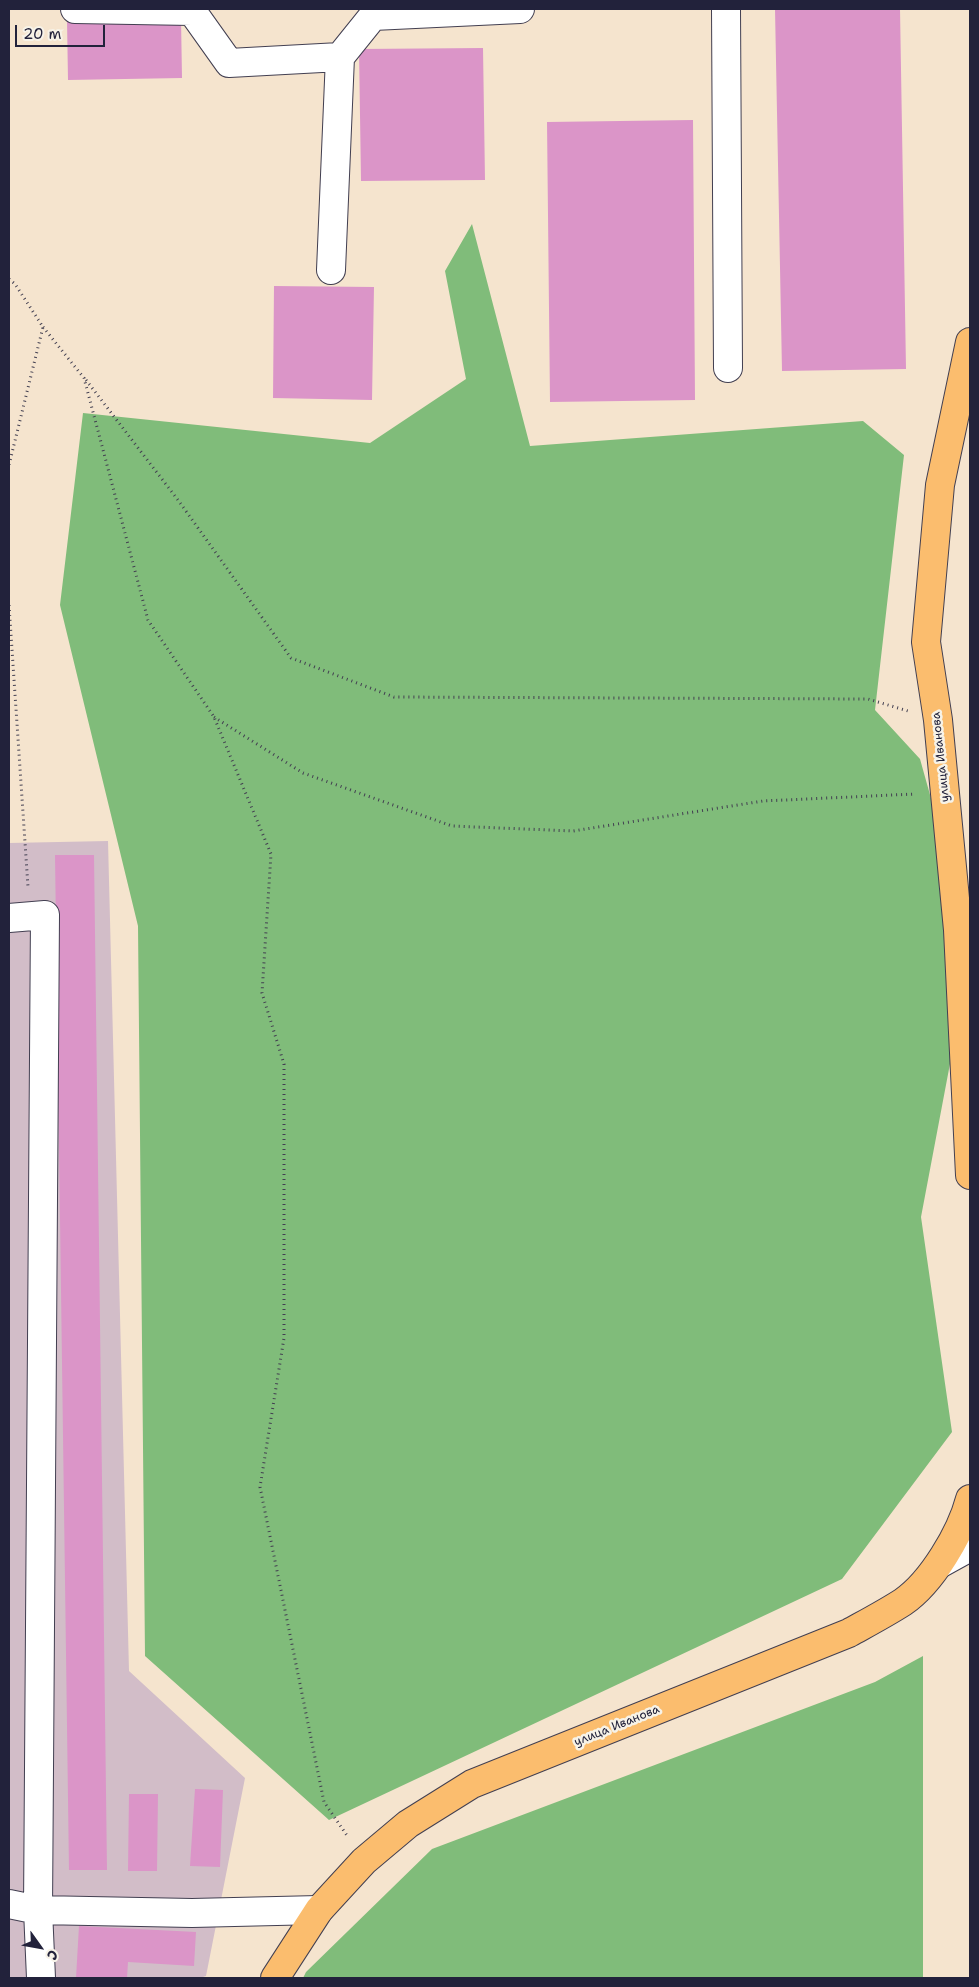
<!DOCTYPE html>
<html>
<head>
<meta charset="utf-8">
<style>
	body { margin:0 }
	#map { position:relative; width:979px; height:1987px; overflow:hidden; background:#f5e4ce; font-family:"Shantell Sans",sans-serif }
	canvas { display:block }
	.frame { position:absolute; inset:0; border:10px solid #22223b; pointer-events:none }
	.north { position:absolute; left:15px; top:1922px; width:50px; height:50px; -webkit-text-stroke:4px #f7f3e8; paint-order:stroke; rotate:122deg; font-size:14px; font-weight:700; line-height:20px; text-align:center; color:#22223b }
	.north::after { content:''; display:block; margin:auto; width:18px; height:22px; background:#22223b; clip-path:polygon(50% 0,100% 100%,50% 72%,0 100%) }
	.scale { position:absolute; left:15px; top:25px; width:90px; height:22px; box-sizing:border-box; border:2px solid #22223b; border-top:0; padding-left:6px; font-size:15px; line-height:18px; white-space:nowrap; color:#22223b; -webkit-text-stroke:4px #f7f3e8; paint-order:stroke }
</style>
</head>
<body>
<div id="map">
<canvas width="979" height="1987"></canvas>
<div class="frame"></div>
<div class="north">С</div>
<div class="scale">20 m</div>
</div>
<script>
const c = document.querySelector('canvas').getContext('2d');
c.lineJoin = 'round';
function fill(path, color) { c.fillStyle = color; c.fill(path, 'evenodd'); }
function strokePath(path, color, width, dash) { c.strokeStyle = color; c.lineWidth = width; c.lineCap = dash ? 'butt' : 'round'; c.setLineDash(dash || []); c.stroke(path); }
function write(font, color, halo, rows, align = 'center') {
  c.font = font + ' "Shantell Sans",sans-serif'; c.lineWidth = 5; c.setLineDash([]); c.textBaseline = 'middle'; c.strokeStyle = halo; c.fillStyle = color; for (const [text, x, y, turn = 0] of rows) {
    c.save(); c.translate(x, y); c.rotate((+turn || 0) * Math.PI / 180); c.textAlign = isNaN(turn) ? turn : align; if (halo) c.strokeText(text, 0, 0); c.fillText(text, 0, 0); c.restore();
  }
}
const industrial = new Path2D(`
	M 108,841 L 129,1671 L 245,1778 L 206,1976 L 200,1978 L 9,1978 L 9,843 Z`);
const forest = new Path2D(`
	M 472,224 L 530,446 L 863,421 L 904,455 L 875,710 L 920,759 L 970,938 L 970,958 L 921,1217 L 952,1432 L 842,1579 L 329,1820 L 145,1656 L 138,926 L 60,605 L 83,413 L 370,443 L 466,379 L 445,271 Z
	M 923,1656 L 923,1978 L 303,1978 L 306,1972 L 432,1849 L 875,1682 Z`);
const building = new Path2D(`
	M 775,9 L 900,9 L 906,369 L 782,371 Z
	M 181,18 L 182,78 L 68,80 L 67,20 Z
	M 483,48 L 485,180 L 361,181 L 359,49 Z
	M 693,120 L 695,400 L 550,402 L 547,122 Z
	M 274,286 L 374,287 L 372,400 L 273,398 Z
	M 55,855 L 94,855 L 107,1870 L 69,1870 Z
	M 195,1789 L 223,1790 L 220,1867 L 190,1866 Z
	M 129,1794 L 158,1794 L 157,1871 L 128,1871 Z
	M 79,1926 L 196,1932 L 194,1966 L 128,1962 L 127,1978 L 76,1978 Z`);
const path = new Path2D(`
	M 9,279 L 15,284 L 43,327 L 9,465
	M 43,327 L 84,378 L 148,620 L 214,717 L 271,854 L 262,993 L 284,1064 L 284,1338 L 260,1487 L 324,1802 L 348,1837
	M 86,380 L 178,500 L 291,658 L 394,697 L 868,699 L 908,711
	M 9,605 L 28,887
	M 214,717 L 303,773 L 452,826 L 573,831 L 763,801 L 915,794`);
const minor = new Path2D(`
	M 75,9 L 192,11 L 229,63 L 340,57 L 373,16 L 375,9
	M 726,9 L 728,368
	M 373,16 L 520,9
	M 331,270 L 340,57
	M 9,918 L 45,915 L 38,1910 L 41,1978
	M 941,1563 L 970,1547
	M 9,1904 L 38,1910 L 192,1913 L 319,1910`);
const major = new Path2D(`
	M 970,342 L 940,485 L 926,642 L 938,720 L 958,930 L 970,1175
	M 275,1978 L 319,1910 L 364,1861 L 408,1824 L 472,1784 L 849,1633 C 867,1623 886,1613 903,1602 C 932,1582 961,1533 970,1499`);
const streetNames = [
	["улица Иванова",941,757,-96],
	["улица Иванова",617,1726,-22]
];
fill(industrial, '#d2bdc8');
fill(forest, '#80bc7a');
fill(building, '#db95c8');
strokePath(minor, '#423f51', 30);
strokePath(major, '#423f51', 30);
strokePath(path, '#423f51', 3, [1, 4]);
strokePath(minor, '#fff', 28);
strokePath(major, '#fbbd6e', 28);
write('12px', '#22223b', '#f7f3e8', streetNames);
</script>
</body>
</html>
